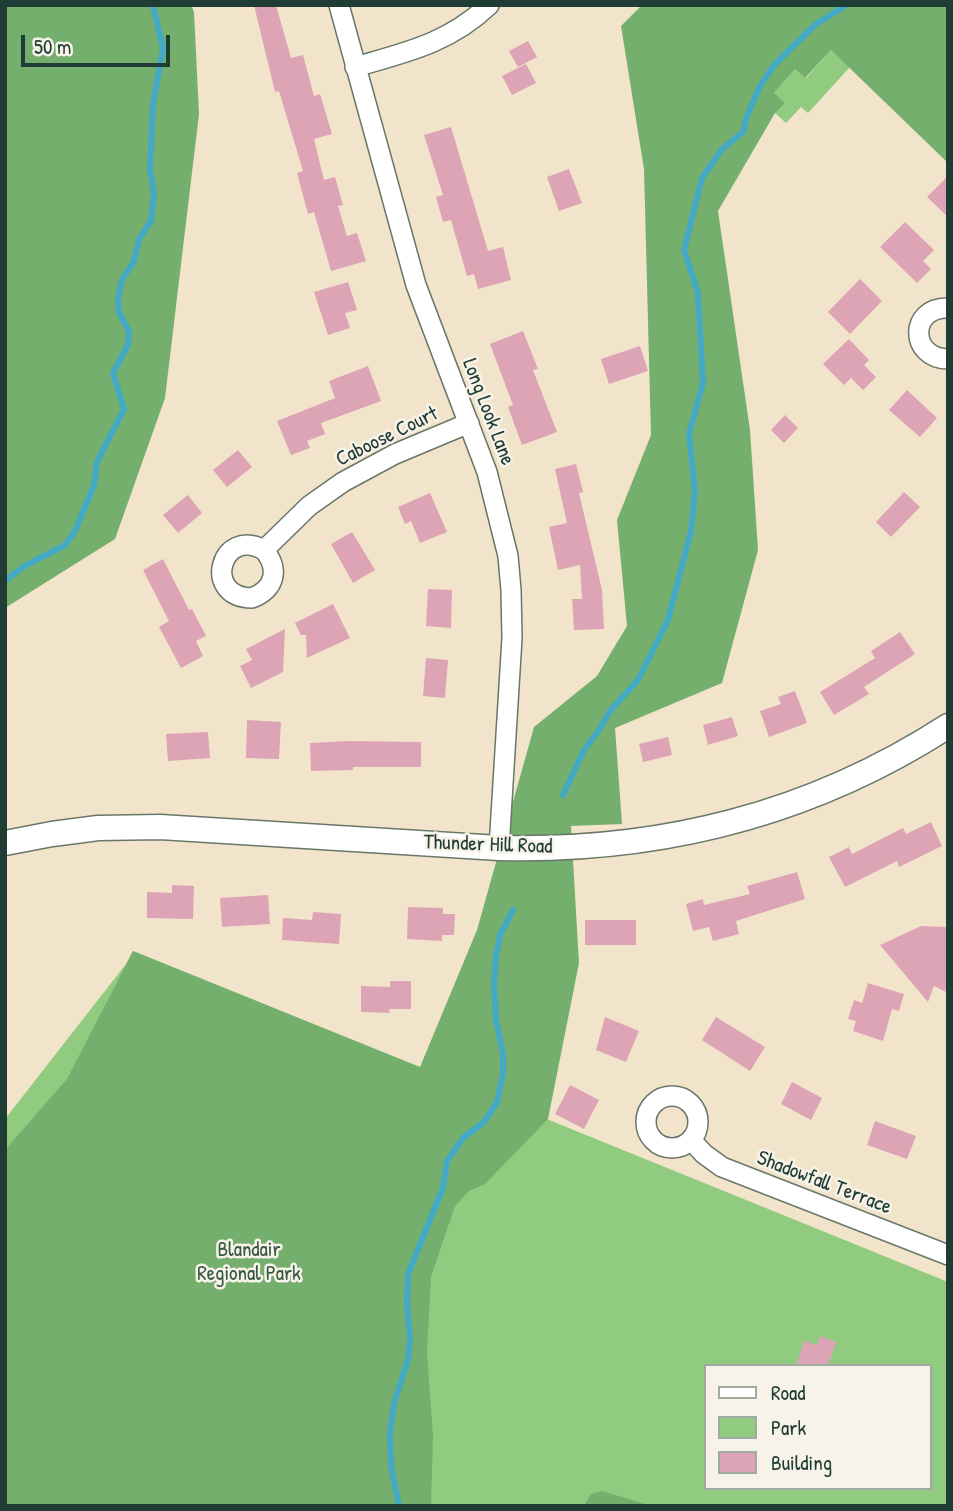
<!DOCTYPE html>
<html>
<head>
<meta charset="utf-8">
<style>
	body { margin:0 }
	#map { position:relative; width:953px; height:1511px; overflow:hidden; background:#f2e4cb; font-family:"Patrick Hand",sans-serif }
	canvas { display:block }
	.frame { position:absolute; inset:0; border:7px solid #1f3d34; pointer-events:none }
	.legend { position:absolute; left:704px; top:1364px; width:228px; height:126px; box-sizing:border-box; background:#f7f3e8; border:2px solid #a1aaa0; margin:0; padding:9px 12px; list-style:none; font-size:21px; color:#1f3d34 }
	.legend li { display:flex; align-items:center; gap:14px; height:35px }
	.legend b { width:35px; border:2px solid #a1aaa0 }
	.scale { position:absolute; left:21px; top:35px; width:149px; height:32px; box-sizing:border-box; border:4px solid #1f3d34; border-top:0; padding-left:9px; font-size:21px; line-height:24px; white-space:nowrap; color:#1f3d34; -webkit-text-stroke:5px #f7f3e8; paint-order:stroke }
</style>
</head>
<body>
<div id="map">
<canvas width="953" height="1511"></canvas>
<div class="frame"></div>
<ul class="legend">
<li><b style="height:9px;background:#fff"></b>Road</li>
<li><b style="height:19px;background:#91cb7f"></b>Park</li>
<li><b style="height:19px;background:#dda4b6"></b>Building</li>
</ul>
<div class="scale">50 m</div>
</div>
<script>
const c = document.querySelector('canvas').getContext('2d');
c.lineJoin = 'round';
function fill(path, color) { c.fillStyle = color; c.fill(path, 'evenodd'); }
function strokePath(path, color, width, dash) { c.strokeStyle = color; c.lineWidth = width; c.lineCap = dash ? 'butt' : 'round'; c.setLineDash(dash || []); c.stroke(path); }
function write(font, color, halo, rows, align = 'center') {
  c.font = font + ' "Patrick Hand",sans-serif'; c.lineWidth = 5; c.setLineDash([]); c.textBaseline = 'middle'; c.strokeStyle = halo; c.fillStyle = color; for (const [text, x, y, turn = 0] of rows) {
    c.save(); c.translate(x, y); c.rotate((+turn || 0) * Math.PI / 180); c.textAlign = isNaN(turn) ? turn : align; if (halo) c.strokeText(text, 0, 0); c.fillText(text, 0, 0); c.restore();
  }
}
const green = new Path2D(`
	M 831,50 L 850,67 L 808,113 L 801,107 L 786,123 L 775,113 L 774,93 L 795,69 L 806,78 Z
	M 133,951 L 948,1282 L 948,1506 L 5,1506 L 5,1119 L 126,964 ZM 706,1366 L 930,1366 L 930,1488 L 706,1488 Z`);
const forest = new Path2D(`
	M 5,5 L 191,5 L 194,12 L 199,114 L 165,398 L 115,539 L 5,608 Z
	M 642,5 L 948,5 L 948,163 L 831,50 L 805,78 L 795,69 L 774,93 L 785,103 L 775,113 L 718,211 L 750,430 L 758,550 L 722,683 L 615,728 L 622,824 L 571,826 L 579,963 L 548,1119 L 485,1184 L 469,1191 L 455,1206 L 431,1277 L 427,1352 L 433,1436 L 431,1506 L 5,1506 L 5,1150 L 67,1079 L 133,951 L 420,1067 L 477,930 L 534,727 L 597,676 L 627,626 L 617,520 L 651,435 L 644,169 L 621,26 Z
	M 602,1491 L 652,1506 L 584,1506 L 591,1494 Z`);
const stream = new Path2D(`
	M 5,581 L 23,567 L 65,545 L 75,531 L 94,485 L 97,462 L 124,409 L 113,373 L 128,345 L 129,331 L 119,313 L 118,298 L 122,280 L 134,261 L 139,239 L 151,221 L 154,193 L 150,169 L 153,104 L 163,48 L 153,5
	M 563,795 L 584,750 L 599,730 L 610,711 L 638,680 L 668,620 L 691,531 L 695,491 L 689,434 L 703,383 L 698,293 L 684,250 L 702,178 L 722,149 L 743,132 L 747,116 L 760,86 L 775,64 L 815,25 L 846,5
	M 399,1506 L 391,1465 L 390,1433 L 394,1403 L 408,1360 L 410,1340 L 407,1301 L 408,1274 L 443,1188 L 447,1161 L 463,1138 L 484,1122 L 497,1102 L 503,1075 L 503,1053 L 496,1020 L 494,984 L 496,956 L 500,935 L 513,910`);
const building = new Path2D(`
	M 254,5 L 276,5 L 291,58 L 303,55 L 314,96 L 320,94 L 332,134 L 314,139 L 324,180 L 335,177 L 343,205 L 338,206 L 347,236 L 357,233 L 366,261 L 331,271 L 314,212 L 308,214 L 297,173 L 303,171 L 279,91 L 275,92 Z
	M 528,41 L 537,57 L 518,67 L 509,51 Z
	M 526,64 L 536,83 L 512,95 L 502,76 Z
	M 451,127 L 488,251 L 503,247 L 511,280 L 478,289 L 474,274 L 467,276 L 451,220 L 443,222 L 436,197 L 443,195 L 424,135 Z
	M 569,169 L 582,203 L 559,211 L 547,177 Z
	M 948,176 L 948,217 L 927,197 Z
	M 905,222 L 934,250 L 923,261 L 931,269 L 917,283 L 880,247 Z
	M 860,279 L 882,301 L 850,334 L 828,312 Z
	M 348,282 L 357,310 L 345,313 L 350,328 L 328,335 L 314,292 Z
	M 523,331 L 538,369 L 533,370 L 557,432 L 522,445 L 508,407 L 513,405 L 490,344 Z
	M 849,339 L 869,360 L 864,365 L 876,377 L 863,390 L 851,378 L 844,385 L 823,364 Z
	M 640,346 L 648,371 L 609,384 L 601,359 Z
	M 368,366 L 381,401 L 321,423 L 325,434 L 307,441 L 310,448 L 291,455 L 277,421 L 335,398 L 329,381 Z
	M 907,390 L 937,418 L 920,437 L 889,410 Z
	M 785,415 L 798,428 L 784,443 L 771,430 Z
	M 238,450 L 252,467 L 227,487 L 213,470 Z
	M 576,464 L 583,492 L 579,493 L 602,590 L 604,629 L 574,630 L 572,599 L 582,599 L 580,565 L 558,570 L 549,527 L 567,523 L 555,469 Z
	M 904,492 L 920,507 L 891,537 L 876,522 Z
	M 430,493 L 447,532 L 420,543 L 411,521 L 405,524 L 398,507 Z
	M 188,495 L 202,513 L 178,533 L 163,515 Z
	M 352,532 L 375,570 L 353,583 L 331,544 Z
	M 163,559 L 189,610 L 192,609 L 206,636 L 196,641 L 203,656 L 181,668 L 159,627 L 169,621 L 143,570 Z
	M 428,589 L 452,590 L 451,628 L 426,626 Z
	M 333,604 L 350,638 L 307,658 L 306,635 L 301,635 L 295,623 Z
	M 285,629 L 283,672 L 251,688 L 240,666 L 252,660 L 246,649 Z
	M 900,632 L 915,654 L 864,687 L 869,694 L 834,715 L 820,692 L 875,658 L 871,651 Z
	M 426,658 L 448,660 L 445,698 L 423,696 Z
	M 795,691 L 807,723 L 769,737 L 760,711 L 781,704 L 778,697 Z
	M 732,717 L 738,736 L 708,745 L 703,725 Z
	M 247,720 L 281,722 L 279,759 L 246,758 Z
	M 208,732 L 210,758 L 168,761 L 166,734 Z
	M 668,737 L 672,755 L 643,762 L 639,744 Z
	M 348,741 L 421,742 L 421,767 L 353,767 L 353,770 L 311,771 L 310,743 Z
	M 931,822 L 942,846 L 899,867 L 897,861 L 845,887 L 829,857 L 849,847 L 852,854 L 903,828 L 906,834 Z
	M 797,872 L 805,899 L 736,921 L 739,934 L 713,941 L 709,927 L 693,931 L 686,904 L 703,899 L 704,905 L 750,894 L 747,886 Z
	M 172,885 L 194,886 L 193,919 L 147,918 L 147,892 L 172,893 Z
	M 268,895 L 270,924 L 222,927 L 220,898 Z
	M 408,907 L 443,908 L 443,914 L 455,914 L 454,935 L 442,935 L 442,941 L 407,939 Z
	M 313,912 L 341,914 L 339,944 L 282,940 L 283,918 L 312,920 Z
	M 585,920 L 636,920 L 636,945 L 585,945 Z
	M 921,926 L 948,927 L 948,993 L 934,986 L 928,1002 L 880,945 Z
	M 390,981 L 411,981 L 411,1009 L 389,1009 L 390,1013 L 361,1012 L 361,986 L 390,987 Z
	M 868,983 L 904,994 L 899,1011 L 892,1009 L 883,1041 L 853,1031 L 856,1021 L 848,1019 L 854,1000 L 862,1003 Z
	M 605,1017 L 639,1031 L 626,1062 L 596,1050 Z
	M 716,1017 L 765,1047 L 750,1071 L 702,1040 Z
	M 792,1082 L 822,1098 L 811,1120 L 781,1104 Z
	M 570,1085 L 599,1100 L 584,1129 L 555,1114 Z
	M 875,1121 L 916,1136 L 907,1159 L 867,1145 Z
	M 820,1336 L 836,1342 L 828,1366 L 796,1366 L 804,1341 L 817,1345 Z`);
const minor = new Path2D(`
	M 339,5 L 416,285 L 487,472 L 508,556 L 511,590 L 512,638 L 499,848
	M 355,67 C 407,52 449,43 489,5
	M 948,308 C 909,307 909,358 948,359
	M 264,550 C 221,526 201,597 252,598 C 275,589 280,569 264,550 L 309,506 L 343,482 L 395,454 L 469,423
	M646 1122a26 26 0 1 1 52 0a26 26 0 1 1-52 0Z
	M 692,1141 L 704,1154 L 722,1167 L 948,1255`);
const tertiary = new Path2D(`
	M 5,843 L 52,834 L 98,828 L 160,827 L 499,848 C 661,852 810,815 948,726`);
const streetNames = [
	["Long Look Lane",488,412,69],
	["Caboose Court",387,437,-26],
	["Thunder Hill Road",488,845,2],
	["Shadowfall Terrace",824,1183,21]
];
const parkNames = [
	["Blandair",249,1250],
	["Regional Park",249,1274]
];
fill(green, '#91cb7f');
fill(forest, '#74af6e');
strokePath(stream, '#44a9c4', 6);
fill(building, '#dda4b6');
strokePath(minor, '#697769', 22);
strokePath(tertiary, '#697769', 27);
strokePath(minor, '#fff', 19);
strokePath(tertiary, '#fff', 24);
write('21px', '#1f3d34', '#f7f3e8', streetNames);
write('21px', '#365943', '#f7f3e8', parkNames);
</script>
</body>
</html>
